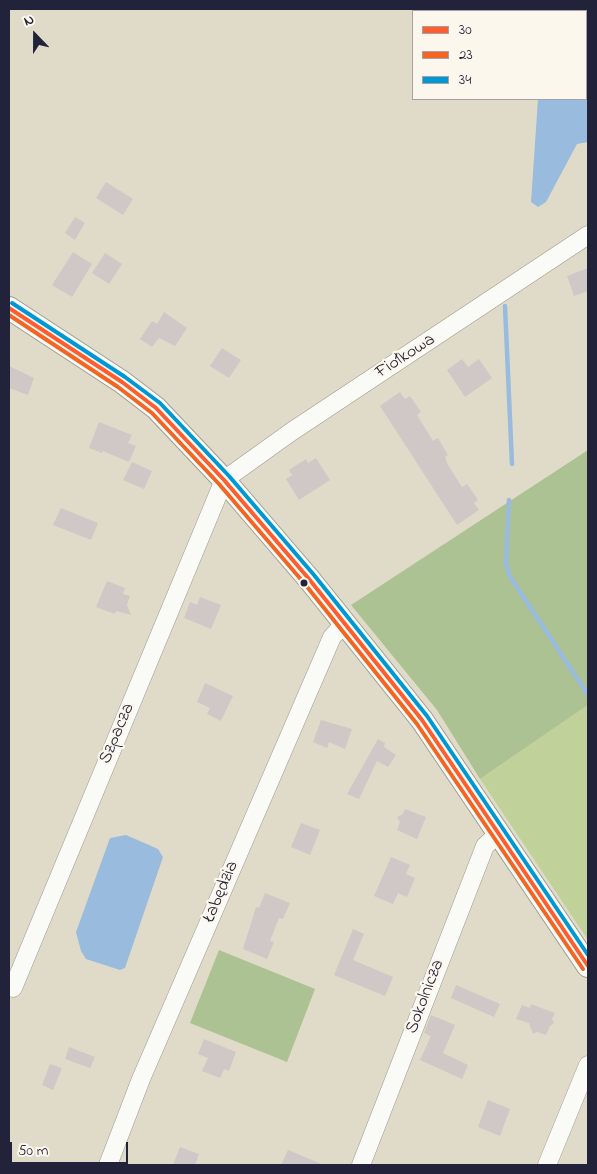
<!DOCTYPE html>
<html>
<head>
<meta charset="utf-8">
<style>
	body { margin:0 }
	#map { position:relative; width:597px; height:1174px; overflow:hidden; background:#e0dbc8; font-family:"Indie Flower",sans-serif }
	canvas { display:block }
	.frame { position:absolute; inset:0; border:10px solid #22223b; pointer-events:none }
	.legend { position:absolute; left:412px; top:10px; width:175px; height:90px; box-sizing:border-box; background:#fbf7ec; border:1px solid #a4a2a5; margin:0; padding:6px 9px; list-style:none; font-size:15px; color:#22223b }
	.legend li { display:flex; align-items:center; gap:10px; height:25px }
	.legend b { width:25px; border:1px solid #a4a2a5 }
	.north { position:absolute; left:10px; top:10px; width:50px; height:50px; -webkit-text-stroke:4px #fbf7ec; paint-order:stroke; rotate:338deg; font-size:14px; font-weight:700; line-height:20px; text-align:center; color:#22223b }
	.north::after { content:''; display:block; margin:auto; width:18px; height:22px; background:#22223b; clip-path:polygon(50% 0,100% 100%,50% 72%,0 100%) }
	.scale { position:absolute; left:10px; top:1142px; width:118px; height:22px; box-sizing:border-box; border:2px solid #22223b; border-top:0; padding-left:6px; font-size:15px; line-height:18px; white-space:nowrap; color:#22223b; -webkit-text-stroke:4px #fbf7ec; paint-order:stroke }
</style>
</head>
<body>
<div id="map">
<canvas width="597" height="1174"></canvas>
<div class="frame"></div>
<ul class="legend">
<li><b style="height:6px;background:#ff5d2d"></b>30</li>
<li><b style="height:6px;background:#f26522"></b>23</li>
<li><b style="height:6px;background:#0098d4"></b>34</li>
</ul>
<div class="north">N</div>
<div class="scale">50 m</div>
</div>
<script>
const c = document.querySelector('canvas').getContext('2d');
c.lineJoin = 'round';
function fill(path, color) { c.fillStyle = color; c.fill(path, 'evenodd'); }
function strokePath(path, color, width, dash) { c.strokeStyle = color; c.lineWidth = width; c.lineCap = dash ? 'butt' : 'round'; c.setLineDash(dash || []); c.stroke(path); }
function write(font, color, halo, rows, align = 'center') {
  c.font = font + ' "Indie Flower",sans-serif'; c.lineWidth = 4.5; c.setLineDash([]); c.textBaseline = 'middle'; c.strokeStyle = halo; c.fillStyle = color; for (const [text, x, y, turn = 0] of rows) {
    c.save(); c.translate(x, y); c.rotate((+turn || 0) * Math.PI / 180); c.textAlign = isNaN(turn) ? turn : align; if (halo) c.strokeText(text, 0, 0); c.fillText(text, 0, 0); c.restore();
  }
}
const green = new Path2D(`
	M 588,705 L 588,940 L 480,779 Z`);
const forest = new Path2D(`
	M 588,450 L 588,705 L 480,779 L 437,710 L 351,605 Z
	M 219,950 L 315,989 L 287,1062 L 190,1023 Z`);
const water = new Path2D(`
	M 535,9 L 588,9 L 588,142 L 577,144 L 546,202 L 538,207 L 531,202 L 538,99 L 586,99 L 586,11 L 535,11 Z
	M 126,835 L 158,849 L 163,857 L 125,968 L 120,970 L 86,959 L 81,951 L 76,932 L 110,838 Z`);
const stream = new Path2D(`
	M 505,306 L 512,464
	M 509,500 L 506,563 L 509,575 L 588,695`);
const building = new Path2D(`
	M 106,182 L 133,199 L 123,215 L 96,198 Z
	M 75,217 L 85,223 L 75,240 L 65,233 Z
	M 73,252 L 92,264 L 72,297 L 52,285 Z
	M 105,253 L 122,264 L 109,284 L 92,273 Z
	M 588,268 L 588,291 L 574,296 L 567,276 Z
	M 164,312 L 187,328 L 175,346 L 159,338 L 152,347 L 140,339 L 152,321 L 157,324 Z
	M 222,348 L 241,360 L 229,378 L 210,366 Z
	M 462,359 L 468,367 L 479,359 L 492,378 L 465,397 L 447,370 Z
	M 9,366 L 34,378 L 28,395 L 9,388 Z
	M 400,392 L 405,399 L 410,396 L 421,412 L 417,415 L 433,441 L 438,438 L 448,455 L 445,457 L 448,465 L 462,487 L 467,484 L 478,500 L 474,503 L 479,510 L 457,525 L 380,406 Z
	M 99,422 L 132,435 L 128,443 L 136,446 L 129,462 L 103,451 L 102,453 L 89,448 Z
	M 316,458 L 330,480 L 299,500 L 286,479 L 292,475 L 289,470 L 306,459 L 308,463 Z
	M 132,462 L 152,471 L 144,489 L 123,480 Z
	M 61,508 L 98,523 L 91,540 L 53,525 Z
	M 107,581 L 125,588 L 123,594 L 130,596 L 127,605 L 131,615 L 116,611 L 115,614 L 96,607 Z
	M 200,597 L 221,605 L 211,629 L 184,618 L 190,602 L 197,605 Z
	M 205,683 L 233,696 L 221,721 L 207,714 L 210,708 L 197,702 Z
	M 321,720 L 352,729 L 345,749 L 329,742 L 327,748 L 313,742 Z
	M 378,739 L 385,743 L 384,747 L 396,755 L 388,767 L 377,761 L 359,799 L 347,794 Z
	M 405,809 L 426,817 L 417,839 L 397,830 L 400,822 L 397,817 L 403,814 Z
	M 301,823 L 320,830 L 310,855 L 291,847 Z
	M 391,857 L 410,865 L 406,874 L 415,878 L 407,897 L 398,893 L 393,904 L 374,896 Z
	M 265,893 L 290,903 L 283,919 L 279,918 L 270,941 L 274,942 L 267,959 L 243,949 L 256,907 L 259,908 Z
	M 353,929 L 364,934 L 353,960 L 393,977 L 385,996 L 334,975 Z
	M 456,985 L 500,1004 L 494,1017 L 451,998 Z
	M 531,1004 L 555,1013 L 552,1019 L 554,1023 L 550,1026 L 546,1035 L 537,1032 L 533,1034 L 529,1023 L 516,1019 L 522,1005 L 530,1008 Z
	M 431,1015 L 455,1025 L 443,1053 L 468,1065 L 462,1079 L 420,1060 L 431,1036 L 424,1033 Z
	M 204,1039 L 236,1052 L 229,1071 L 224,1069 L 220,1078 L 202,1071 L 208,1058 L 198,1054 Z
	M 69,1047 L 95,1057 L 90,1068 L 65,1059 Z
	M 50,1064 L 62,1068 L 53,1090 L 42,1085 Z
	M 488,1100 L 510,1109 L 500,1136 L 478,1127 Z
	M 180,1147 L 199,1154 L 195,1165 L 173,1165 Z
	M 288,1150 L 324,1165 L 281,1165 Z`);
const minor = new Path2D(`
	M 9,986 L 13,988 L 224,480 L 291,432 L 588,235
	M 108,1165 L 141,1079 L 332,637 L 344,624
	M 361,1165 L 485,846 L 499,833
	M 547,1165 L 588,1065`);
const tertiary = new Path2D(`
	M 9,308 L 122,382 L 156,408 L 224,480 L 309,579 L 422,720 L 588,966`);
const bus1 = new Path2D(`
	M 9,308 L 122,382 L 156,408 L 224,480 L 309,579 L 422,720 L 588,966`);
const bus2 = new Path2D(`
	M 9,315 L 118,387 L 152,413 L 219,484 L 304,583 L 417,724 L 583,969`);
const bus3 = new Path2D(`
	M 12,303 L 125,377 L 160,403 L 229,476 L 314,575 L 427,716 L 588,955`);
const markers = [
	[304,583,4.5,"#22223b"]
];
const streetNames = [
	["Fiołkowa",406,357,-33],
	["Szpacza",118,734,-67],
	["Łabędzia",222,892,-67],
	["Sokolnicza",426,997,-69]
];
fill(green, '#c0d29a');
fill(forest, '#adc292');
fill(water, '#99bbde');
strokePath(stream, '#99bbde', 4.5);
fill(building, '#d0c7c7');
strokePath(minor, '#9d9b93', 19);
strokePath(tertiary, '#9d9b93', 24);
strokePath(minor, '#fafaf7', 18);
strokePath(tertiary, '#fafaf7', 22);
strokePath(bus1, '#ff5d2d', 4);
strokePath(bus2, '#f26522', 4);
strokePath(bus3, '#0098d4', 4);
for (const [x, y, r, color] of markers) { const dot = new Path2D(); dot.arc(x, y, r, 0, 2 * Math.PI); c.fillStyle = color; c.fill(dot); strokePath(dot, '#fbf7ec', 2); }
write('18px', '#22223b', '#fbf7ec', streetNames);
</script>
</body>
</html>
